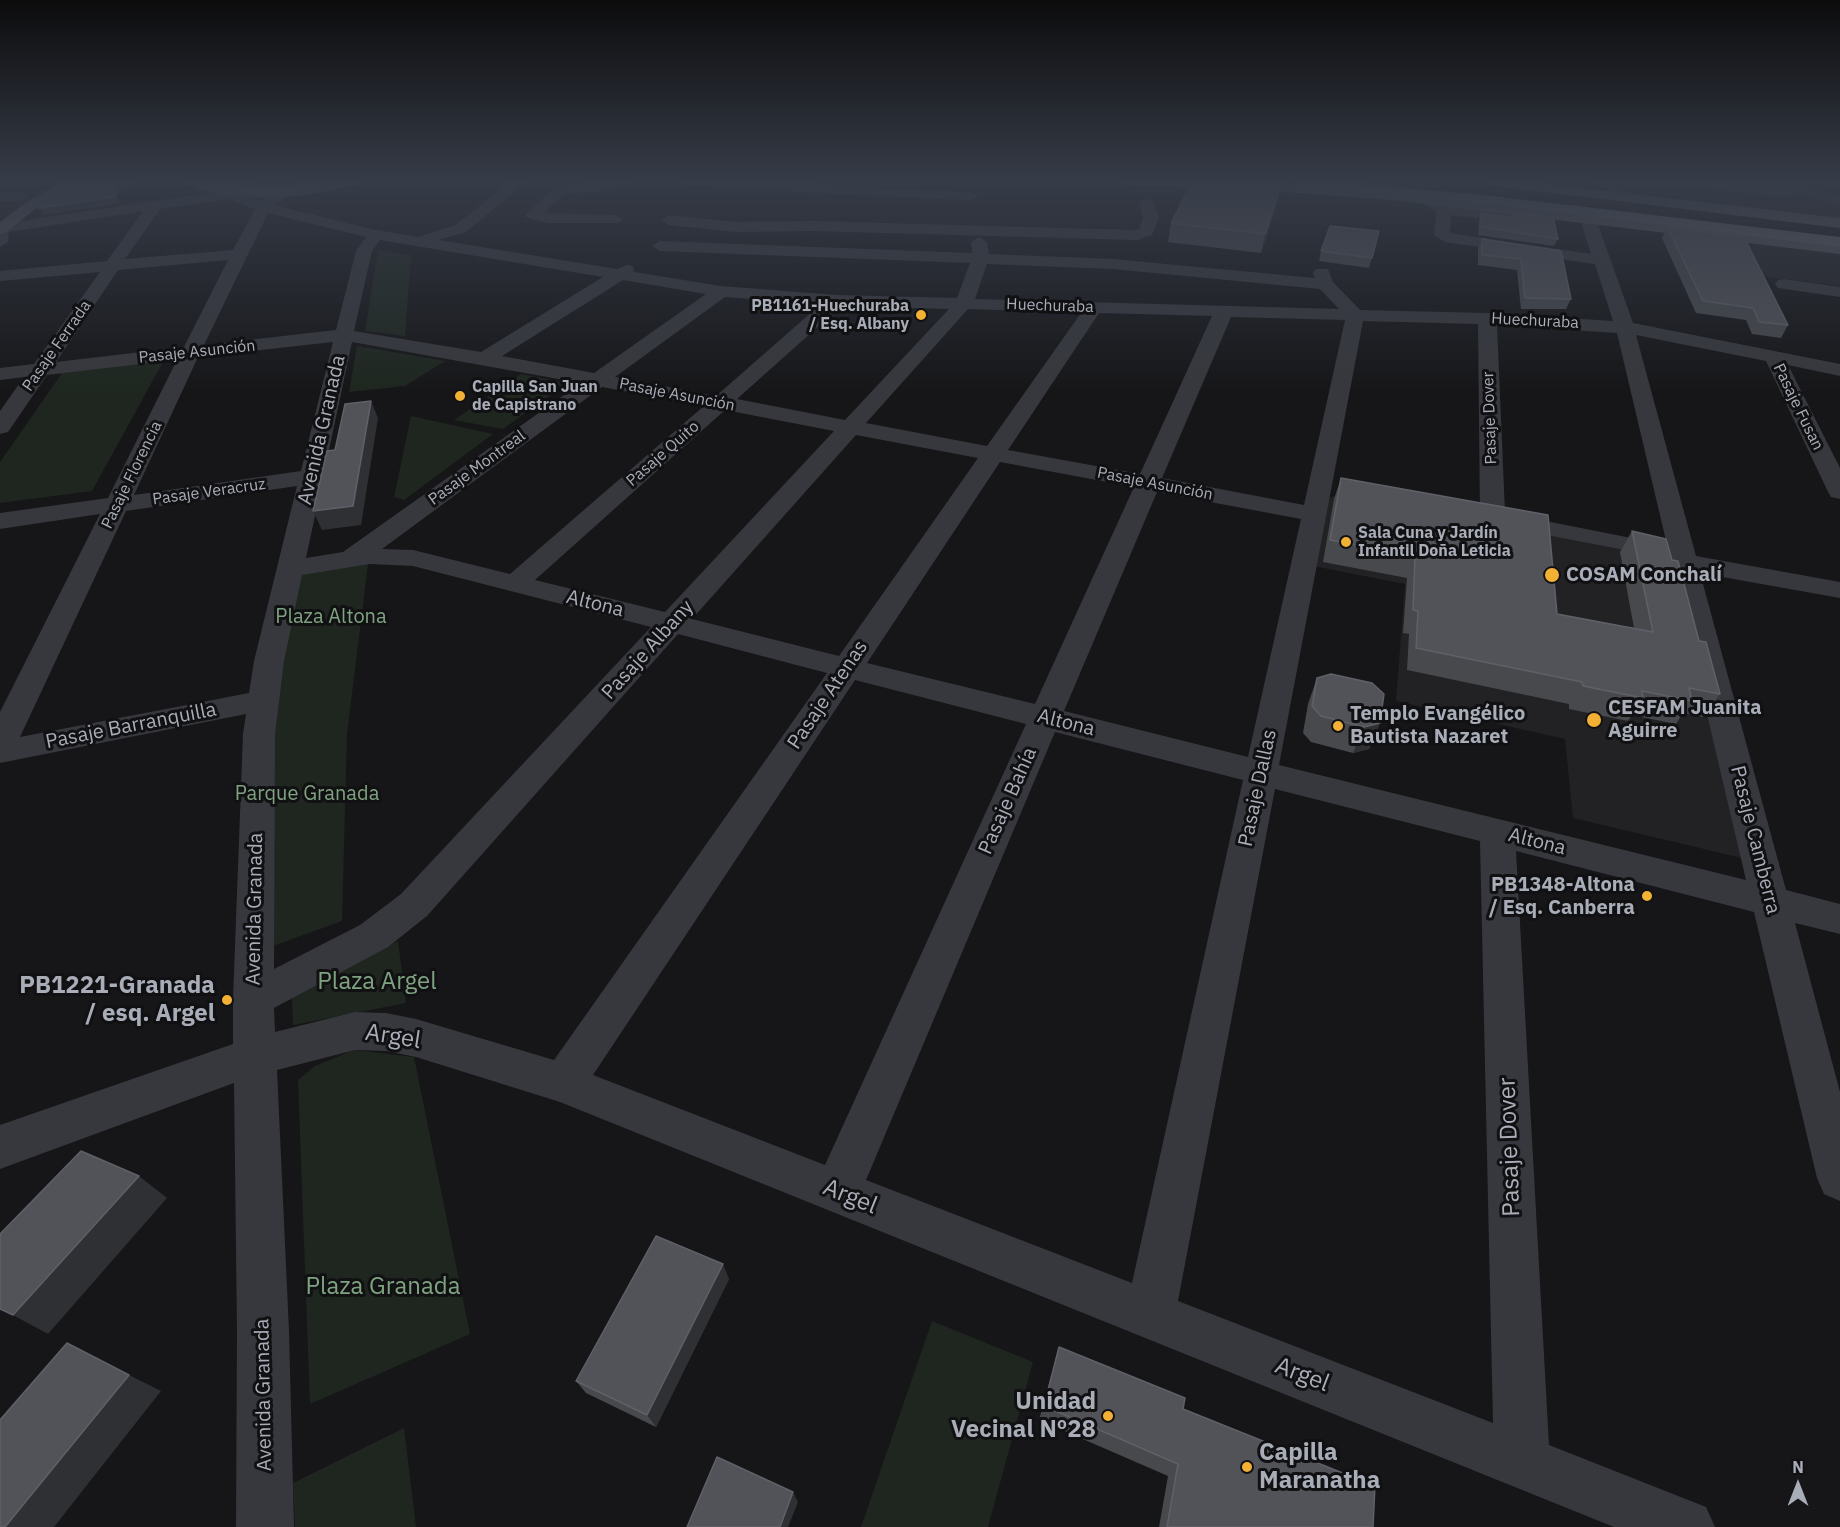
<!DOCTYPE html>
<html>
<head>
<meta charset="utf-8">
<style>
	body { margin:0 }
	#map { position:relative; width:1840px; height:1527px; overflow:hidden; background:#161618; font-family:"IBM Plex Sans",sans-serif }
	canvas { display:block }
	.north { position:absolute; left:1768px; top:1455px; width:60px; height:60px; -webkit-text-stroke:4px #111113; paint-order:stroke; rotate:0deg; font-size:16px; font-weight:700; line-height:24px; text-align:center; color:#a8adb8 }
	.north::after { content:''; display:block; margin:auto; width:21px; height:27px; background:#a8adb8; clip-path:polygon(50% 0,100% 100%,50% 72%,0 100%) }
</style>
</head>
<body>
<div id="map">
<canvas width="1840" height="1527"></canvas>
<div class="north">N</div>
</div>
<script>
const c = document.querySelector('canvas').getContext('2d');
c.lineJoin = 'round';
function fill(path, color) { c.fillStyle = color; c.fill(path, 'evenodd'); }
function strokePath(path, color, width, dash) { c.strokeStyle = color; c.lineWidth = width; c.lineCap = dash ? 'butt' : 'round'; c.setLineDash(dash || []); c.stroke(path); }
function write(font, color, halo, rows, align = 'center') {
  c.font = font + ' "IBM Plex Sans",sans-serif'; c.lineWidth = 6; c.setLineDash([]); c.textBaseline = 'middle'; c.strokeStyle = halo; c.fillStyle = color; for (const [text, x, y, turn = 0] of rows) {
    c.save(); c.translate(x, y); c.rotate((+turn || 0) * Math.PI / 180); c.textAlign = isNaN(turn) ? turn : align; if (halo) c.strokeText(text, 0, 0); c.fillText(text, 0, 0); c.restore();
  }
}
const built = new Path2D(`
	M 1614,182 L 1840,182 L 1840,220 L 1636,194 Z
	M 1696,235 L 1840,253 L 1840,286 L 1760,276 Z
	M 1337,496 L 1651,551 L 1694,661 L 1742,858 L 1573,818 L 1565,739 L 1396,701 L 1405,584 L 1313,566 L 1325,498 Z`);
const green = new Path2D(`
	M 378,250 L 411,255 L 405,336 L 365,331 Z
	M 357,346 L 445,361 L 405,386 L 349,392 Z
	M 163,362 L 92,491 L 0,503 L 0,462 L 62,373 Z
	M 521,374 L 567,383 L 503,429 L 454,420 Z
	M 411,416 L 493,434 L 404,500 L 394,497 Z
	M 368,564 L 347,734 L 342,921 L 273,946 L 269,797 L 276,700 L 298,575 Z
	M 398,941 L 406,1003 L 293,1025 L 292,997 Z
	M 354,1050 L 414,1057 L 470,1334 L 310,1404 L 298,1080 L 315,1066 Z
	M 932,1321 L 1033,1362 L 988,1527 L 861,1527 Z
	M 404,1428 L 416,1527 L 295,1527 L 293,1483 Z`);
const minor = new Path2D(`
	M 511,182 L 526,182 L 466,232 L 438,240 L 617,269 L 627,265 L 633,266 L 634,272 L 721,286 L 837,295 L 957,298 L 970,263 L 660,251 L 652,246 L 660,241 L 972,253 L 971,242 L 979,237 L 987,242 L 989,254 L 1113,259 L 1315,278 L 1313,273 L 1316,269 L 1328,269 L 1333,282 L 1360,310 L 1487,313 L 1613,321 L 1595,264 L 1445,242 L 1434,235 L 1436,212 L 1418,200 L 1425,196 L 1448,206 L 1504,212 L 1530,206 L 1535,208 L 1538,211 L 1535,214 L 1515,218 L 1508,222 L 1451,215 L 1450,233 L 1591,254 L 1580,219 L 1588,214 L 1596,219 L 1633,323 L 1840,364 L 1840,376 L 1788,365 L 1840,468 L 1840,499 L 1831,497 L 1828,492 L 1766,361 L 1636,335 L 1696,556 L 1840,582 L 1840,598 L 1700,573 L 1786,890 L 1840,904 L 1840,934 L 1795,923 L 1840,1092 L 1840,1201 L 1824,1194 L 1817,1178 L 1754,912 L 1516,851 L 1549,1445 L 1706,1507 L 1715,1527 L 1614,1527 L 560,1102 L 416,1057 L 386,1051 L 355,1050 L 277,1070 L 289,1331 L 294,1527 L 236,1527 L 237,1331 L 234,1083 L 0,1169 L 0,1125 L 233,1044 L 233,999 L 243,734 L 246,714 L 0,763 L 0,712 L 100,514 L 0,529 L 0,513 L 108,498 L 177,360 L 47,375 L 8,432 L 0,434 L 0,411 L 24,377 L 0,380 L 0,368 L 34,364 L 100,272 L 0,281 L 0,271 L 107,261 L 143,211 L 9,232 L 8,242 L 0,247 L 0,224 L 229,190 L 261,201 L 276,193 L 286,193 L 288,196 L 274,205 L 376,230 L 418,237 L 455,225 ZM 228,199 L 255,209 L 233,250 L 125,259 L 160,209 ZM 268,213 L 366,237 L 356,251 L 336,330 L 204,345 ZM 380,240 L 603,277 L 481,352 L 354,331 L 372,251 ZM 228,260 L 184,347 L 56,362 L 118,270 ZM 987,264 L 1113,269 L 1320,289 L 1339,309 L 975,299 ZM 623,280 L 706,294 L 594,373 L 502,356 ZM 725,297 L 821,304 L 716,396 L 615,377 ZM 841,306 L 949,309 L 845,420 L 737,399 ZM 968,309 L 1081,313 L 987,446 L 866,423 ZM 1099,313 L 1212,316 L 1140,474 L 1008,450 ZM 1231,317 L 1345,320 L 1304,505 L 1162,478 ZM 1363,321 L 1478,324 L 1480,518 L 1484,523 L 1646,554 L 1672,566 L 1746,880 L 1279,765 ZM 1497,325 L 1617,333 L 1667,545 L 1505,513 ZM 333,342 L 301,471 L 134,495 L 198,357 ZM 352,342 L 581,383 L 343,552 L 306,558 ZM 602,387 L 704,406 L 510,574 L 413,550 L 382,549 ZM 725,410 L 834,431 L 665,612 L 535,580 ZM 856,435 L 978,458 L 839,656 L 692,619 ZM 1000,462 L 1134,487 L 1035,704 L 867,663 ZM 297,486 L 254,661 L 249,693 L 20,737 L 126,511 ZM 1157,492 L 1301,519 L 1248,757 L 1064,711 ZM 370,564 L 413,566 L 651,627 L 401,894 L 360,925 L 274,969 L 275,734 L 284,661 L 302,575 ZM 678,634 L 827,673 L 554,1060 L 416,1019 L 386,1013 L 355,1012 L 275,1032 L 274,1008 L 388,947 L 427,916 ZM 855,680 L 1026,724 L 825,1165 L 593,1075 ZM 1055,732 L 1243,780 L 1132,1283 L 866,1180 ZM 1275,789 L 1480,841 L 1493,1423 L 1178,1301 Z
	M 610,182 L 626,182 L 612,191 L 564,194 L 544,213 L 614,215 L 619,217 L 622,220 L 619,223 L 548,223 L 528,218 L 525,215 L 555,187 Z
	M 679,182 L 796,182 L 859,188 L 971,192 L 978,196 L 971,200 C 876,197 781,190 686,186 Z
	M 1596,182 L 1613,182 L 1638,198 L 1636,201 L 1626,201 Z
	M 1775,182 C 1797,181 1818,191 1840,196 L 1840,204 L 1799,195 Z
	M 0,193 L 23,193 L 30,197 L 23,201 L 0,201 Z
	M 1146,198 L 1153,202 L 1159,217 L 1152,235 L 1137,240 L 813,231 L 736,232 L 669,225 L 661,220 L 669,215 L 736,222 L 813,221 L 1136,230 L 1139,229 L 1143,217 L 1139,202 Z
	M 1784,279 L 1840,287 L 1840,297 L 1778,288 L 1775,284 L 1778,280 Z`);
const major = new Path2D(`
	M 63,182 L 80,182 L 38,207 L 6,232 L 0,234 L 0,222 L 28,201 Z
	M 186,182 C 213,180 240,190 269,190 C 298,190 327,180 356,182 L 354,185 C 308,196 263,203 216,193 C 206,191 192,189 186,182 Z
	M 1122,182 L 1261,182 L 1401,193 L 1840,244 L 1840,254 L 1401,201 L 1248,189 L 1129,186 Z
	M 1488,182 L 1529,182 L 1840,218 L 1840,228 L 1495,186 Z`);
const highway = new Path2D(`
	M 214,182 L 275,185 L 335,182 L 333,185 C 308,191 233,202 214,182 Z
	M 1295,182 L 1344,182 L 1492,196 L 1840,237 L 1840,247 L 1492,204 L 1302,186 Z`);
const wall = new Path2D(`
	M 1282,182 L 1278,200 L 1261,253 L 1168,242 L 1171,223 Z
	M 1645,182 L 1824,182 L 1823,184 L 1800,182 L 1792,197 L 1647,183 Z
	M 1481,213 L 1558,239 L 1554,246 L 1478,235 L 1479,221 Z
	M 1667,227 L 1788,325 L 1781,338 L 1752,334 L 1746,320 L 1696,313 L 1662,238 Z
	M 1379,231 L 1369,268 L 1319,261 L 1321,251 Z
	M 1482,239 L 1561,251 L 1571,299 L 1566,309 L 1521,309 L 1517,270 L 1478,265 L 1478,249 Z
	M 1341,478 L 1557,614 L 1634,628 L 1620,552 L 1632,531 L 1672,560 L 1699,641 L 1720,694 L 1703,717 L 1683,713 L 1676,724 L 1632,715 L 1628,721 L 1569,709 L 1569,704 L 1407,670 L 1409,634 L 1403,633 L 1407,578 L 1323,562 L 1334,499 Z
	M 1317,678 L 1380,723 L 1369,749 L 1353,753 L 1311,742 L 1303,733 L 1308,704 Z
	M 729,1279 L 656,1427 L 586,1393 L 576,1381 Z
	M 1059,1347 L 1183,1409 L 1373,1527 L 1159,1527 L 1168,1476 L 1039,1420 Z`);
const shadedWall = new Path2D(`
	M 122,182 L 137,182 L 117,193 L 119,204 L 43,215 L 39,208 L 114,187 Z
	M 1282,182 L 1278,200 L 1261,253 L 1265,234 Z
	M 371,401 L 378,418 L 361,525 L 322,530 L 313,511 Z
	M 1380,723 L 1369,749 L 1353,753 L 1364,727 Z
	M 139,1176 L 167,1198 L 48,1334 L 13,1315 Z
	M 723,1264 L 729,1279 L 656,1427 L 647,1415 Z
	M 129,1375 L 161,1391 L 54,1527 L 5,1527 Z
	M 793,1492 L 798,1502 L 788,1527 L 780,1527 Z`);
const building = new Path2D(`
	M 70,182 L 122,182 L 114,187 L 115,197 L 39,208 L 61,187 Z
	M 1192,182 L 1282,182 L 1265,234 L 1171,223 Z
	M 1481,213 L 1510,217 L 1518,213 L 1553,217 L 1558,239 L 1481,227 Z
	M 1330,226 L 1379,231 L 1372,258 L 1321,251 Z
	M 1667,227 L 1744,237 L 1788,325 L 1759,322 L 1753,308 L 1703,301 Z
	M 1482,239 L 1561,251 L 1571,299 L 1525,298 L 1521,259 L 1482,255 Z
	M 371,401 L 353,506 L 313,511 L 327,451 L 335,450 L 345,404 Z
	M 1341,478 L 1548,515 L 1557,614 L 1653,632 L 1632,531 L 1666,539 L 1672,560 L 1678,561 L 1699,641 L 1706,642 L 1720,694 L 1689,688 L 1692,701 L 1642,691 L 1643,698 L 1583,686 L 1582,682 L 1416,648 L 1418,611 L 1413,610 L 1415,556 L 1330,540 Z
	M 1331,674 L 1372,683 L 1384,694 L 1380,723 L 1364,727 L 1321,716 L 1312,706 L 1317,678 Z
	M 81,1151 L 139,1176 L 13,1315 L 0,1309 L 0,1234 Z
	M 656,1236 L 723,1264 L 647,1415 L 576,1381 Z
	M 67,1343 L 129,1375 L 5,1527 L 0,1527 L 0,1420 Z
	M 1059,1347 L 1185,1398 L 1183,1409 L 1375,1486 L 1373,1527 L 1167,1527 L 1178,1464 L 1044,1406 Z
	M 717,1457 L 793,1492 L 780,1527 L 687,1527 Z`);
const markers = [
	[921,315,6,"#f2b134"],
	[460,396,6,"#f2b134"],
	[1346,542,6,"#f2b134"],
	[1552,575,8,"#f2b134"],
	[1594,720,8,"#f2b134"],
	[1338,726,6,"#f2b134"],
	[1647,896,6,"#f2b134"],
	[227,1000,6,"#f2b134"],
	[1108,1416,6,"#f2b134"],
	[1247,1467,6,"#f2b134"]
];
const farPoinames = [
	["PB1161-Huechuraba",909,306,"right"],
	["/ Esq. Albany",909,324,"right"],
	["Capilla San Juan",472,387],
	["de Capistrano",472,405],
	["Sala Cuna y Jardín",1358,533],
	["Infantil Doña Leticia",1358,551]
];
const farStreetnames = [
	["Huechuraba",1050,306,2],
	["Huechuraba",1535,321,3],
	["Pasaje Ferrada",57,346,-55],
	["Pasaje Asunción",197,352,-6],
	["Pasaje Asunción",677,395,11],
	["Pasaje Fusan",1798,407,64],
	["Pasaje Dover",1490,418,-92],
	["Pasaje Quito",663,454,-41],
	["Pasaje Montreal",477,468,-36],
	["Pasaje Florencia",132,475,-64],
	["Pasaje Asunción",1155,484,11],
	["Pasaje Veracruz",209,492,-8]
];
const streetNames = [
	["Avenida Granada",322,430,-77],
	["Altona",595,604,14],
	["Pasaje Albany",648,650,-48],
	["Pasaje Atenas",828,695,-56],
	["Altona",1066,723,14],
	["Pasaje Barranquilla",131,726,-11],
	["Pasaje Dallas",1258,788,-78],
	["Pasaje Bahía",1008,801,-66],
	["Pasaje Camberra",1755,840,76],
	["Altona",1537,842,14],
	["Avenida Granada",255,909,-89],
	["Avenida Granada",264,1395,-91]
];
const poiNames = [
	["COSAM Conchalí",1566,575],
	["CESFAM Juanita",1608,708],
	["Aguirre",1608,731],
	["Templo Evangélico",1350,714],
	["Bautista Nazaret",1350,737],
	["PB1348-Altona",1635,885,"right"],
	["/ Esq. Canberra",1635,908,"right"]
];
const parkNames = [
	["Plaza Altona",331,617],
	["Parque Granada",307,794]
];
const nearParknames = [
	["Plaza Argel",377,982],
	["Plaza Granada",383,1287]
];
const nearPoinames = [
	["PB1221-Granada",215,986],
	["/ esq. Argel",215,1014],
	["Unidad",1096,1402],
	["Vecinal Nº28",1096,1430],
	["Capilla",1259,1453,"left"],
	["Maranatha",1259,1481,"left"]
];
const nearStreetnames = [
	["Argel",393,1037,9],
	["Pasaje Dover",1510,1147,-92],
	["Argel",850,1197,22],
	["Argel",1302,1375,21]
];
fill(built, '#222225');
fill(green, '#1e261f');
fill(minor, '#37383d');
fill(major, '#53555c');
fill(highway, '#63666e');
fill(wall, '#47494d');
fill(shadedWall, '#2f3033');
fill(building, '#525359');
strokePath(building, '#5f6168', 1.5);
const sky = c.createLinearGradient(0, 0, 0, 395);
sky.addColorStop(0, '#0c0c0d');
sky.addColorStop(0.46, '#363c48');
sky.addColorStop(1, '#363c4800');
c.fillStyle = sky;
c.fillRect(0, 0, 1840, 395);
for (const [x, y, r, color] of markers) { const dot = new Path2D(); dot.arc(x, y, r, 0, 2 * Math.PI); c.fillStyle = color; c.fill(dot); strokePath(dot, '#111113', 2); }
write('bold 16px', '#a8adb8', '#111113', farPoinames, 'left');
write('16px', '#a8adb8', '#111113', farStreetnames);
write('20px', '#a8adb8', '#111113', streetNames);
write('bold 20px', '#a8adb8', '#111113', poiNames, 'left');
write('20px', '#7fa381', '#111113', parkNames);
write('24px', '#7fa381', '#111113', nearParknames);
write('bold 24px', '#a8adb8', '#111113', nearPoinames, 'right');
write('24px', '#a8adb8', '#111113', nearStreetnames);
</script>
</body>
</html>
